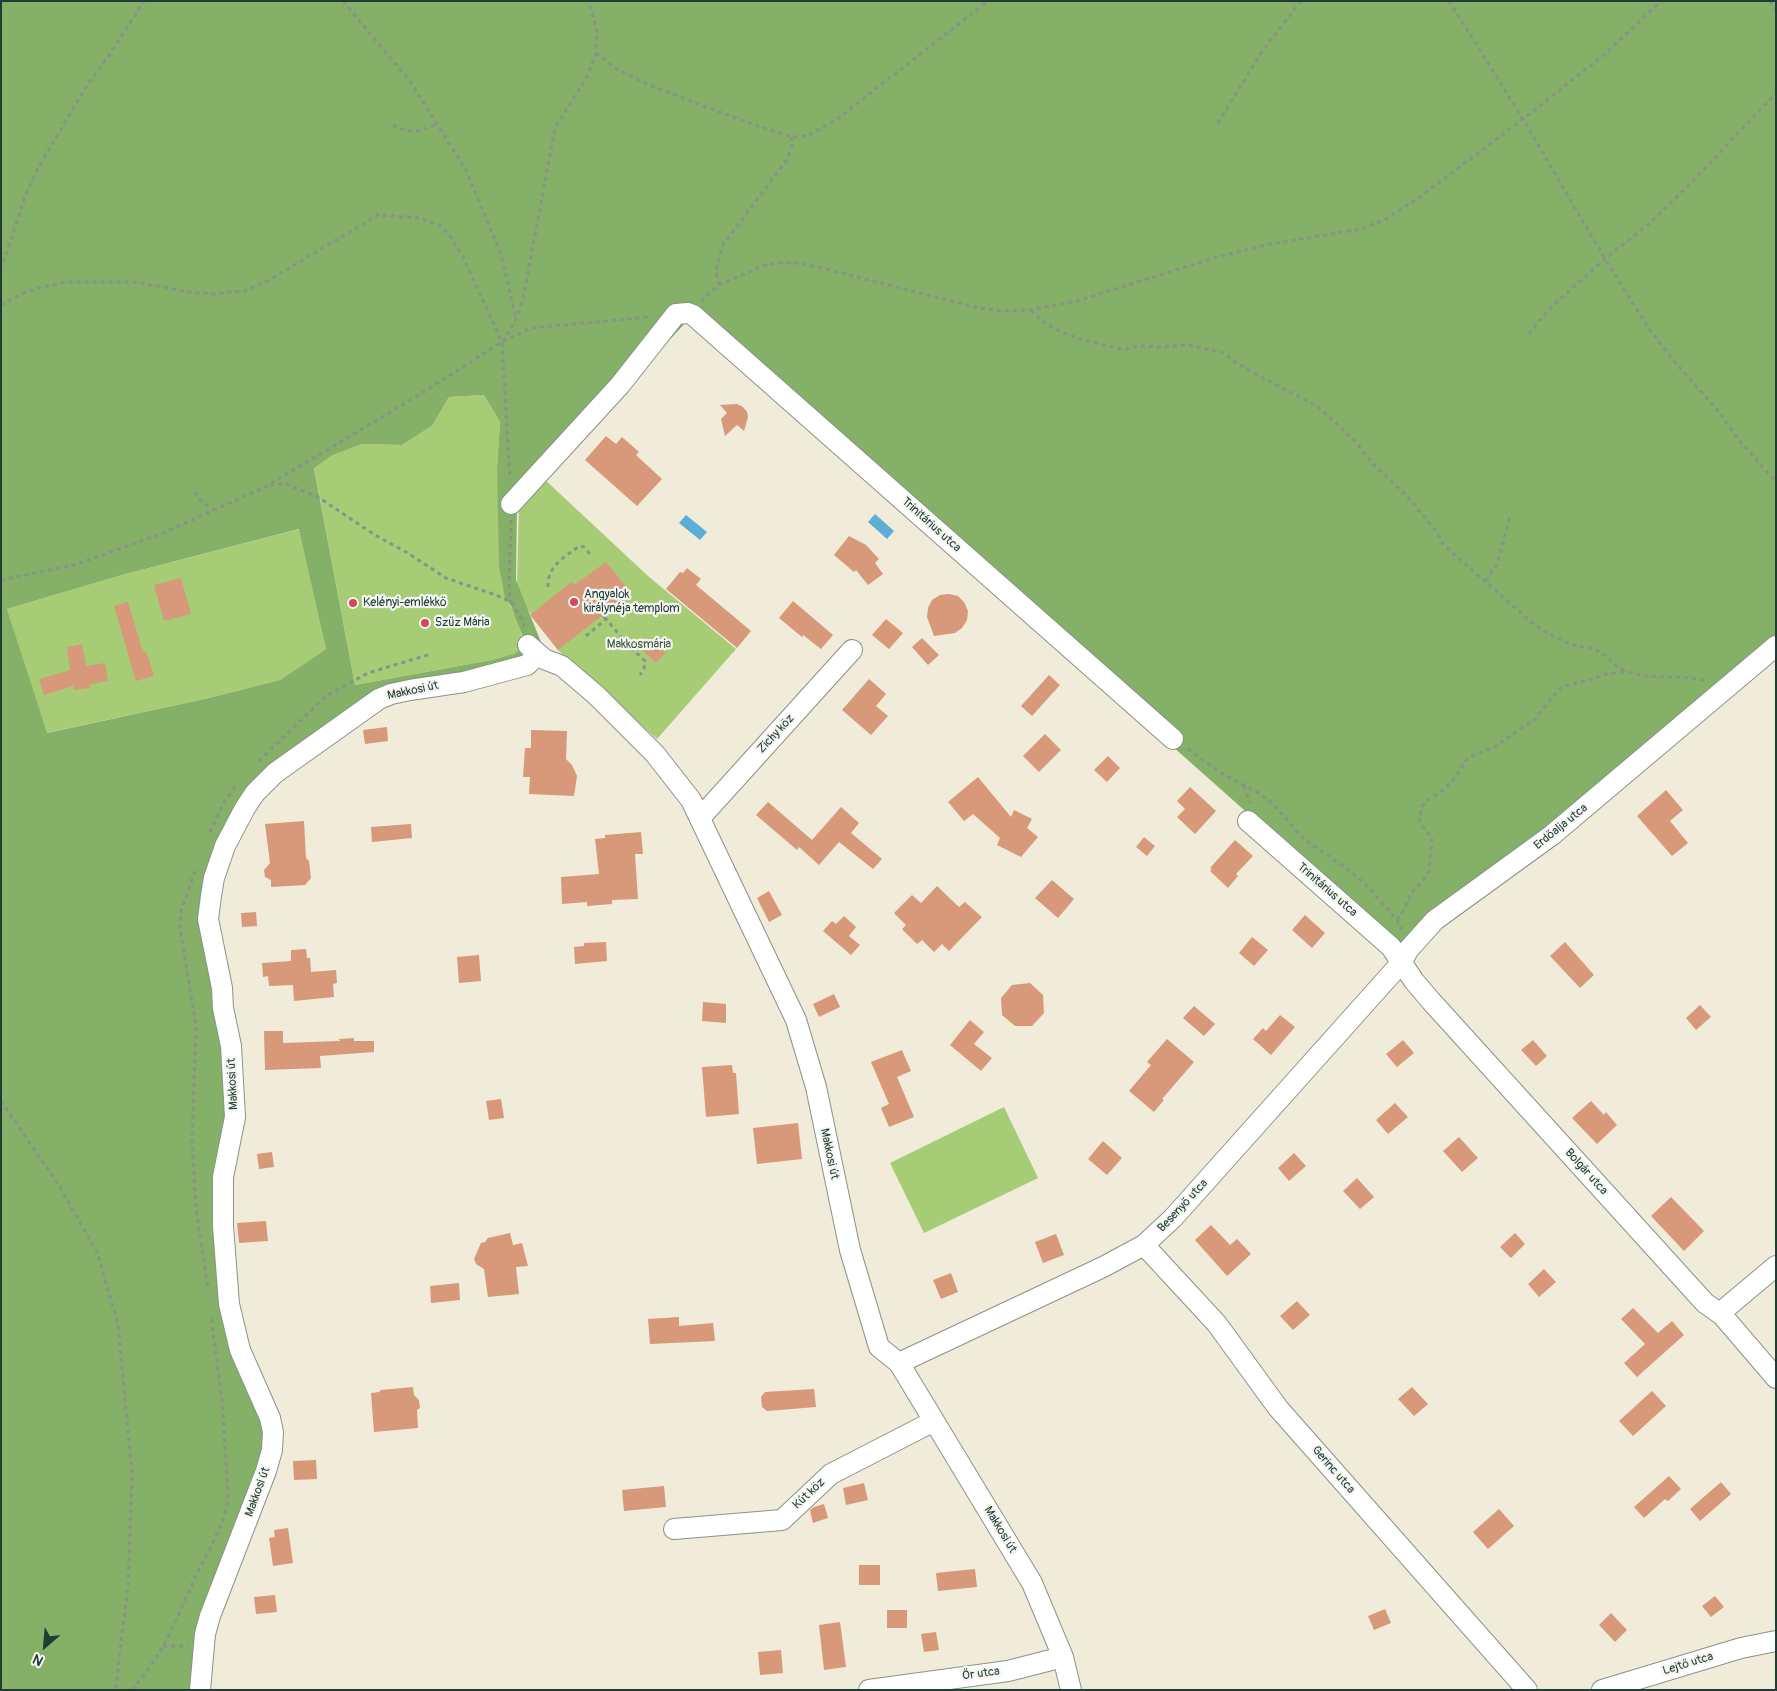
<!DOCTYPE html>
<html>
<head>
<meta charset="utf-8">
<style>
	body { margin:0 }
	#map { position:relative; width:1777px; height:1691px; overflow:hidden; background:#f1ebda; font-family:Pangolin,sans-serif }
	canvas { display:block }
	.frame { position:absolute; inset:0; border:2px solid #1f3d34; pointer-events:none }
	.north { position:absolute; left:20px; top:1621px; width:50px; height:50px; -webkit-text-stroke:4px #f6f6f2; paint-order:stroke; rotate:207deg; font-size:14px; font-weight:700; line-height:20px; text-align:center; color:#1f3d34 }
	.north::after { content:''; display:block; margin:auto; width:18px; height:22px; background:#1f3d34; clip-path:polygon(50% 0,100% 100%,50% 72%,0 100%) }
</style>
</head>
<body>
<div id="map">
<canvas width="1777" height="1691"></canvas>
<div class="frame"></div>
<div class="north">N</div>
</div>
<script>
const c = document.querySelector('canvas').getContext('2d');
c.lineJoin = 'round';
function fill(path, color) { c.fillStyle = color; c.fill(path, 'evenodd'); }
function strokePath(path, color, width, dash) { c.strokeStyle = color; c.lineWidth = width; c.lineCap = dash ? 'butt' : 'round'; c.setLineDash(dash || []); c.stroke(path); }
function write(font, color, halo, rows, align = 'center') {
  c.font = font + ' Pangolin,sans-serif'; c.lineWidth = 4.5; c.setLineDash([]); c.textBaseline = 'middle'; c.strokeStyle = halo; c.fillStyle = color; for (const [text, x, y, turn = 0] of rows) {
    c.save(); c.translate(x, y); c.rotate((+turn || 0) * Math.PI / 180); c.textAlign = isNaN(turn) ? turn : align; if (halo) c.strokeText(text, 0, 0); c.fillText(text, 0, 0); c.restore();
  }
}
const green = new Path2D(`
	M 484,395 L 500,422 L 497,467 L 505,598 C 514,609 532,644 514,654 C 508,657 499,658 492,660 L 355,685 L 314,467 L 331,456 L 362,444 L 402,445 L 432,426 L 449,397 Z
	M 542,477 L 648,576 L 736,649 L 657,739 L 571,663 L 558,650 L 519,598 L 517,583 L 519,502 Z
	M 300,529 L 326,649 L 280,680 L 209,698 L 46,733 L 7,609 L 122,575 Z
	M 1004,1107 L 1038,1178 L 924,1233 L 890,1163 Z`);
const forest = new Path2D(`
	M 1,1 L 1776,1 L 1776,646 L 1408,950 L 1252,817 L 690,318 L 517,503 L 516,580 L 545,652 L 531,668 L 383,690 L 271,769 L 202,902 L 227,1039 L 230,1114 L 219,1225 L 269,1429 L 198,1690 L 1,1690 ZM 484,395 L 500,422 L 497,467 L 499,566 L 505,598 L 511,606 L 523,637 L 523,644 L 519,650 L 514,654 L 492,660 L 355,685 L 314,468 L 331,456 L 362,444 L 402,445 L 432,426 L 449,397 ZM 299,529 L 326,649 L 280,680 L 209,698 L 47,733 L 7,609 L 122,575 Z`);
const water = new Path2D(`
	M 875,514 L 894,531 L 887,539 L 868,522 Z
	M 686,515 L 707,532 L 700,540 L 679,523 Z`);
const building = new Path2D(`
	M 737,404 L 743,407 L 747,412 L 748,417 L 744,431 L 737,425 L 725,436 L 721,419 L 727,413 L 720,405 Z
	M 606,436 L 616,444 L 622,437 L 639,452 L 636,455 L 662,479 L 637,506 L 585,460 Z
	M 849,536 L 866,545 L 879,559 L 875,563 L 883,574 L 868,585 L 856,570 L 854,572 L 834,555 Z
	M 606,562 L 631,593 L 558,650 L 530,615 L 571,582 L 574,585 Z
	M 687,568 L 701,579 L 696,585 L 751,631 L 737,648 L 666,589 L 680,572 L 683,573 Z
	M 181,578 L 191,614 L 164,621 L 154,585 Z
	M 949,594 L 958,596 L 964,602 L 968,611 L 967,620 L 962,628 L 955,633 L 934,636 L 927,617 L 928,608 L 932,600 L 940,595 Z
	M 793,601 L 833,635 L 821,649 L 803,635 L 802,637 L 779,618 Z
	M 128,602 L 143,652 L 146,651 L 154,676 L 136,681 L 114,606 Z
	M 886,619 L 903,633 L 889,649 L 872,635 Z
	M 650,638 L 665,653 L 656,663 L 640,648 Z
	M 922,638 L 939,655 L 928,665 L 912,647 Z
	M 82,644 L 86,666 L 105,663 L 108,681 L 89,685 L 90,688 L 74,690 L 73,686 L 44,695 L 39,679 L 70,670 L 67,647 Z
	M 1049,675 L 1060,685 L 1032,716 L 1021,706 Z
	M 869,679 L 886,694 L 876,706 L 888,716 L 871,735 L 842,710 Z
	M 387,727 L 388,741 L 365,744 L 363,730 Z
	M 531,730 L 567,731 L 566,759 L 572,765 L 577,776 L 574,796 L 529,794 L 530,777 L 523,777 L 525,748 L 531,748 Z
	M 1045,734 L 1061,750 L 1039,772 L 1023,756 Z
	M 1108,756 L 1120,768 L 1107,782 L 1094,770 Z
	M 978,777 L 1011,817 L 1014,810 L 1032,819 L 1027,828 L 1038,837 L 1021,857 L 997,845 L 1000,838 L 973,814 L 964,821 L 948,802 Z
	M 1190,787 L 1216,811 L 1195,834 L 1177,817 L 1185,809 L 1177,801 Z
	M 1666,790 L 1683,810 L 1670,821 L 1688,843 L 1672,856 L 1637,816 Z
	M 768,802 L 812,840 L 841,807 L 859,823 L 851,833 L 882,859 L 873,869 L 839,842 L 819,865 L 799,847 L 797,850 L 756,815 Z
	M 304,821 L 306,858 L 309,861 L 311,878 L 305,885 L 271,887 L 271,880 L 265,877 L 264,870 L 270,863 L 265,824 Z
	M 411,824 L 412,838 L 372,842 L 371,827 Z
	M 641,832 L 643,854 L 635,854 L 638,899 L 612,900 L 612,904 L 587,906 L 587,902 L 562,904 L 561,877 L 599,874 L 595,839 L 605,838 L 605,835 Z
	M 1144,837 L 1155,846 L 1147,856 L 1136,847 Z
	M 1235,840 L 1253,856 L 1236,874 L 1238,876 L 1228,888 L 1210,871 L 1212,869 L 1210,868 Z
	M 1052,880 L 1074,899 L 1058,918 L 1035,898 Z
	M 937,886 L 959,907 L 965,902 L 982,917 L 949,951 L 942,944 L 934,952 L 922,940 L 917,944 L 902,929 L 906,925 L 894,913 L 912,895 L 921,903 Z
	M 769,891 L 782,915 L 769,922 L 757,898 Z
	M 256,912 L 257,926 L 242,927 L 241,913 Z
	M 1305,915 L 1325,933 L 1312,948 L 1292,930 Z
	M 844,916 L 856,927 L 849,936 L 860,945 L 851,955 L 823,931 L 832,921 L 836,924 Z
	M 1252,937 L 1268,950 L 1254,966 L 1239,953 Z
	M 606,942 L 607,961 L 575,964 L 574,947 L 584,946 L 584,943 Z
	M 1565,942 L 1594,975 L 1580,988 L 1550,956 Z
	M 306,949 L 307,958 L 310,958 L 311,972 L 336,970 L 337,983 L 333,984 L 334,997 L 294,1001 L 293,985 L 269,986 L 268,976 L 263,977 L 262,963 L 291,961 L 291,950 Z
	M 479,955 L 481,981 L 459,983 L 457,957 Z
	M 1030,983 L 1043,995 L 1044,1013 L 1032,1026 L 1015,1026 L 1002,1015 L 1001,998 L 1012,985 Z
	M 834,994 L 840,1007 L 819,1017 L 813,1004 Z
	M 703,1002 L 726,1004 L 726,1023 L 702,1021 Z
	M 1700,1005 L 1711,1017 L 1696,1030 L 1686,1018 Z
	M 1194,1006 L 1215,1024 L 1204,1036 L 1183,1018 Z
	M 1280,1015 L 1295,1027 L 1271,1055 L 1253,1039 L 1263,1028 L 1266,1031 Z
	M 970,1020 L 984,1032 L 974,1044 L 992,1058 L 981,1071 L 950,1045 Z
	M 264,1031 L 283,1031 L 283,1043 L 340,1041 L 339,1039 L 354,1038 L 354,1041 L 374,1041 L 374,1052 L 320,1056 L 321,1068 L 265,1070 Z
	M 1167,1039 L 1194,1062 L 1162,1099 L 1164,1100 L 1154,1112 L 1129,1091 L 1151,1065 L 1147,1062 Z
	M 1403,1040 L 1414,1053 L 1397,1067 L 1386,1054 Z
	M 1533,1040 L 1547,1056 L 1536,1066 L 1521,1050 Z
	M 902,1050 L 911,1071 L 897,1077 L 914,1117 L 889,1127 L 881,1108 L 889,1104 L 871,1062 Z
	M 732,1065 L 733,1073 L 736,1073 L 739,1114 L 706,1117 L 702,1067 Z
	M 501,1099 L 504,1118 L 489,1120 L 486,1101 Z
	M 1591,1101 L 1604,1115 L 1606,1112 L 1617,1125 L 1597,1144 L 1572,1118 Z
	M 1395,1103 L 1408,1117 L 1388,1134 L 1376,1120 Z
	M 798,1123 L 802,1159 L 757,1164 L 753,1128 Z
	M 1459,1137 L 1478,1158 L 1462,1172 L 1443,1151 Z
	M 1103,1141 L 1122,1158 L 1107,1175 L 1088,1159 Z
	M 272,1152 L 274,1167 L 259,1169 L 257,1154 Z
	M 1294,1153 L 1306,1166 L 1289,1181 L 1278,1168 Z
	M 1357,1178 L 1374,1197 L 1360,1209 L 1343,1191 Z
	M 1671,1197 L 1704,1231 L 1684,1251 L 1651,1216 Z
	M 266,1221 L 268,1241 L 239,1243 L 237,1223 Z
	M 1211,1225 L 1230,1245 L 1237,1239 L 1251,1254 L 1227,1276 L 1195,1240 Z
	M 510,1233 L 513,1245 L 522,1243 L 528,1266 L 516,1267 L 519,1294 L 488,1297 L 484,1269 L 476,1264 L 474,1259 L 481,1243 L 485,1242 L 488,1238 Z
	M 1515,1233 L 1525,1244 L 1511,1258 L 1500,1247 Z
	M 1056,1234 L 1064,1255 L 1043,1263 L 1035,1242 Z
	M 1544,1269 L 1556,1282 L 1539,1297 L 1528,1284 Z
	M 951,1273 L 958,1292 L 941,1299 L 933,1280 Z
	M 459,1283 L 460,1300 L 431,1303 L 430,1286 Z
	M 1297,1301 L 1310,1315 L 1293,1330 L 1280,1316 Z
	M 1633,1308 L 1658,1333 L 1672,1321 L 1684,1335 L 1637,1377 L 1624,1363 L 1645,1344 L 1621,1319 Z
	M 679,1317 L 679,1326 L 713,1323 L 715,1341 L 650,1344 L 648,1319 Z
	M 413,1387 L 414,1395 L 419,1400 L 420,1408 L 417,1410 L 418,1428 L 374,1432 L 371,1393 L 379,1392 L 381,1390 Z
	M 1412,1387 L 1428,1404 L 1414,1416 L 1398,1399 Z
	M 814,1389 L 816,1407 L 767,1411 L 762,1407 L 761,1397 L 765,1392 Z
	M 1652,1391 L 1666,1406 L 1633,1436 L 1619,1421 Z
	M 316,1460 L 317,1479 L 294,1480 L 293,1461 Z
	M 1669,1476 L 1681,1489 L 1668,1501 L 1665,1499 L 1644,1518 L 1634,1507 Z
	M 1721,1482 L 1731,1494 L 1700,1521 L 1690,1509 Z
	M 864,1483 L 868,1500 L 846,1505 L 843,1488 Z
	M 664,1486 L 666,1507 L 624,1511 L 622,1490 Z
	M 824,1504 L 828,1518 L 813,1523 L 810,1510 L 814,1507 Z
	M 1499,1509 L 1514,1526 L 1488,1549 L 1473,1532 Z
	M 288,1528 L 293,1563 L 273,1566 L 269,1538 L 275,1537 L 274,1530 Z
	M 859,1565 L 880,1565 L 880,1585 L 859,1585 Z
	M 975,1569 L 977,1587 L 938,1591 L 936,1573 Z
	M 275,1595 L 277,1612 L 256,1614 L 254,1597 Z
	M 1715,1596 L 1724,1607 L 1711,1617 L 1702,1606 Z
	M 1385,1609 L 1391,1623 L 1374,1630 L 1368,1616 Z
	M 887,1610 L 907,1610 L 907,1628 L 887,1628 Z
	M 1611,1613 L 1627,1630 L 1615,1642 L 1599,1625 Z
	M 840,1622 L 846,1667 L 824,1670 L 819,1625 Z
	M 936,1632 L 939,1650 L 924,1652 L 921,1634 Z
	M 781,1650 L 783,1673 L 760,1675 L 758,1652 Z`);
const path = new Path2D(`
	M 343,1 L 409,80 L 465,168 L 501,254 L 516,319
	M 1449,1 L 1523,119 L 1605,259 L 1652,333 L 1674,361 L 1719,412 L 1737,438 L 1776,482
	M 1770,1 L 1776,10
	M 596,53 L 617,69 L 649,85 L 746,122 L 792,137 L 807,136 L 836,120 L 988,1
	M 1218,123 L 1263,50 L 1301,1
	M 393,125 C 410,134 420,132 437,124
	M 1,270 L 26,194 L 38,168 L 88,84 L 110,54 L 144,1
	M 719,285 L 716,273 L 717,264 L 723,245 L 786,161 L 792,147 L 792,137
	M 701,301 L 719,285 L 765,265 L 778,263 L 796,263 L 818,267 L 978,308 L 1004,311 L 1031,310 L 1077,301 L 1214,258 L 1266,245 L 1361,229 L 1386,219 L 1417,199 L 1523,119 L 1605,54 L 1661,1
	M 1,305 L 23,293 L 42,287 L 66,282 L 132,282 L 159,286 L 187,292 L 213,294 L 244,291 L 266,282 L 378,215 L 420,218 L 439,225 L 451,237 L 464,259 L 502,342 L 510,479
	M 1031,310 C 1053,335 1086,340 1116,348 L 1125,349 L 1140,346 L 1161,347 L 1188,345 L 1217,351 L 1224,353 L 1235,362 L 1261,377 L 1317,406 L 1353,439 L 1373,464 L 1406,495 L 1436,531 L 1443,544 L 1455,555 L 1536,626 C 1547,633 1558,639 1570,644 C 1580,647 1591,647 1600,652 C 1610,658 1615,668 1628,672 C 1654,680 1682,674 1708,681
	M 1529,334 L 1544,315 L 1559,300 L 1605,259 L 1650,223 L 1692,182 L 1776,93
	M 503,342 L 516,319 L 523,299 L 555,128 L 588,75 L 596,53 L 597,33 L 592,11 L 588,1
	M 270,485 L 286,484 L 318,497 L 375,535 L 406,552 L 446,578 L 496,595 L 511,602 L 523,621 L 524,628
	M 195,492 L 201,501 L 214,510
	M 511,520 L 509,590 L 511,602
	M 1,580 L 74,565 L 163,533 L 267,486 L 419,395 L 502,342 L 531,328 L 649,317
	M 1486,581 L 1497,564 L 1510,516
	M 548,587 C 547,566 564,558 579,546 L 584,547 L 590,554
	M 603,615 L 606,619
	M 586,636 L 606,619 L 628,645 L 645,661 L 644,669 L 640,675
	M 1188,749 L 1221,773 L 1257,792 L 1272,803 L 1304,839 L 1350,871 L 1367,886 L 1397,920 L 1402,930
	M 259,761 L 326,696 L 368,673 L 431,654
	M 1244,786 L 1250,803
	M 210,832 L 223,804 L 236,786
	M 195,871 L 181,911 L 180,928 L 196,1026 L 192,1141 L 196,1209 L 208,1289
	M 1397,920 L 1405,908 L 1411,893 L 1422,882 L 1429,871 L 1432,838 L 1421,824 L 1419,819 L 1422,807 L 1426,801 L 1441,792 L 1455,778 L 1466,760 L 1476,754 L 1493,748 L 1534,720 L 1561,687 L 1589,680 L 1606,674 L 1626,672
	M 1,1101 L 58,1184 L 97,1252 L 118,1324 L 132,1473 L 128,1588 L 121,1641 L 116,1690
	M 163,1646 L 188,1646
	M 132,1690 C 143,1676 155,1662 163,1646 C 178,1620 187,1592 201,1566 C 212,1543 227,1521 228,1494 L 222,1400 L 211,1316`);
const street = new Path2D(`
	M 511,504 L 620,385 L 676,314 L 688,313 L 693,315 L 1173,739
	M 528,645 L 544,659 L 562,666 L 596,695 L 655,754 L 691,800 L 796,1020 L 816,1087 L 850,1250 L 879,1347 L 899,1363 L 1032,1583 L 1063,1657 L 1071,1690
	M 700,818 L 852,650
	M 1248,821 L 1391,947 L 1414,981 L 1431,1001 L 1705,1303 L 1722,1315 L 1776,1378
	M 1144,1245 L 1217,1324 L 1278,1408 L 1527,1690
	M 1722,1315 L 1727,1307 L 1776,1266
	M 899,1363 L 1103,1267 L 1144,1245 L 1173,1218 L 1402,962 L 1408,950 L 1435,920 L 1552,835 L 1776,646
	M 674,1529 L 782,1520 L 831,1474 L 934,1421
	M 200,1690 L 205,1634 L 210,1616 L 266,1471 L 272,1450 L 273,1432 L 270,1418 L 240,1350 L 229,1304 L 223,1226 L 223,1177 L 235,1117 L 231,1046 L 223,1008 L 222,988 L 208,919 L 211,896 L 214,878 L 225,846 L 245,808 L 255,793 L 275,773 L 379,699 L 391,694 L 410,690 L 464,682 L 527,665 L 538,654
	M 869,1690 L 1008,1671 L 1063,1657
	M 1602,1690 L 1741,1648 L 1776,1641`);
const markers = [
	[574,602,5,"#d1495b"],
	[353,603,5,"#d1495b"],
	[425,623,5,"#d1495b"]
];
const streetNames = [
	["Trinitárius utca",931,525,42],
	["Makkosi út",413,691,-12],
	["Zichy köz",776,734,-47],
	["Erdőalja utca",1561,827,-39],
	["Trinitárius utca",1327,890,41],
	["Makkosi út",233,1084,-93],
	["Makkosi út",829,1154,78],
	["Bolgár utca",1586,1172,48],
	["Besenyő utca",1183,1206,-47],
	["Gerinc utca",1333,1470,49],
	["Makkosi út",258,1492,-70],
	["Kút köz",809,1494,-43],
	["Makkosi út",1000,1530,59],
	["Lejtő utca",1688,1664,-17],
	["Őr utca",981,1674,-8]
];
const poiNames = [
	["Angyalok",584,595],
	["királynéja templom",584,609],
	["Kelényi-emlékkő",363,603],
	["Szűz Mária",435,623]
];
const parkNames = [
	["Makkosmária",639,645]
];
fill(green, '#a6cc76');
fill(forest, '#84b067');
fill(water, '#5caed7');
fill(building, '#d79979');
strokePath(street, '#889487', 22);
strokePath(path, '#889487', 3, [4, 4]);
strokePath(street, '#fff', 20);
for (const [x, y, r, color] of markers) { const dot = new Path2D(); dot.arc(x, y, r, 0, 2 * Math.PI); c.fillStyle = color; c.fill(dot); strokePath(dot, '#f6f6f2', 2); }
write('12px', '#1f3d34', '#f6f6f2', streetNames);
write('12px', '#1f3d34', '#f6f6f2', poiNames, 'left');
write('12px', '#3a5a41', '#f6f6f2', parkNames);
</script>
</body>
</html>
